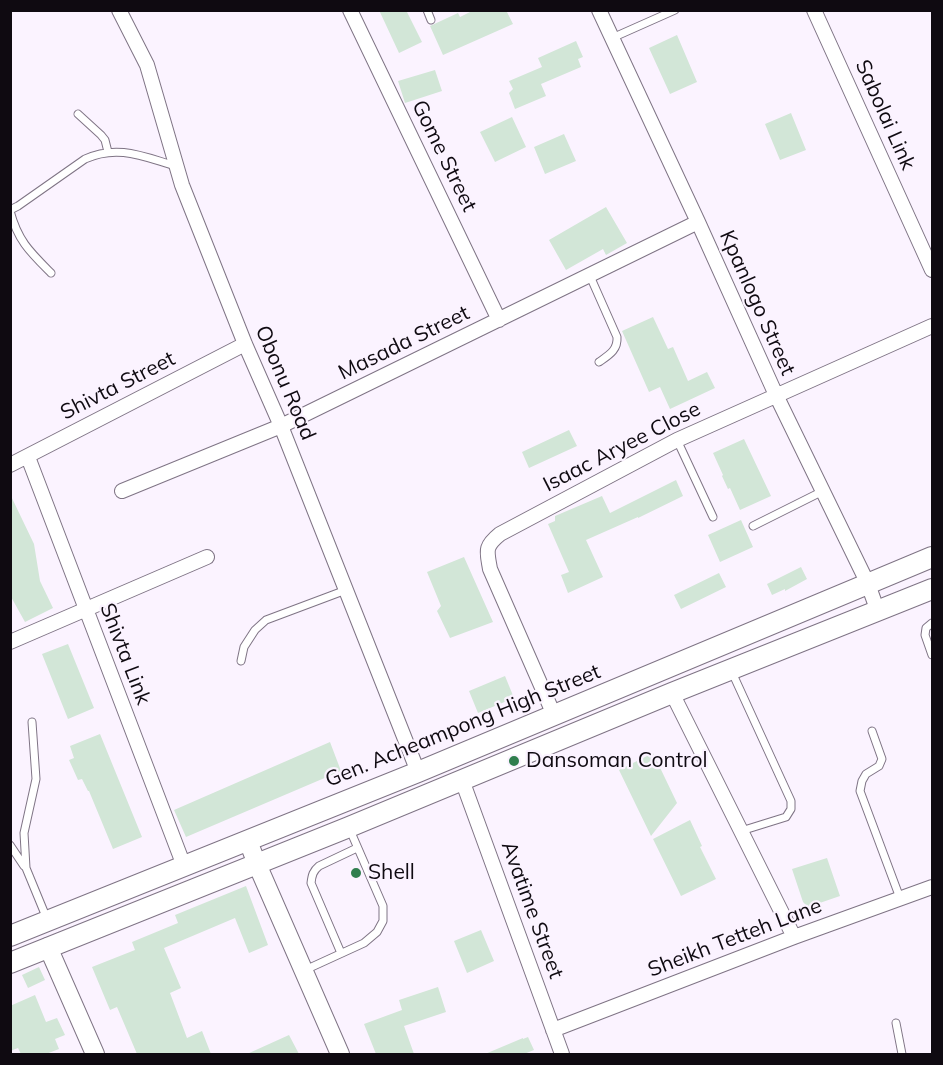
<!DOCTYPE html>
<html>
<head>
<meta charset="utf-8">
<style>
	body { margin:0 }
	#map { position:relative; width:943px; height:1065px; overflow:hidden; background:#fbf3ff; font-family:Mulish,sans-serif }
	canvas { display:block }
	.frame { position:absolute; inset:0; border:12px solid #0f0a11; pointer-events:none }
</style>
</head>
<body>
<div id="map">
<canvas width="943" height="1065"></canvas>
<div class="frame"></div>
</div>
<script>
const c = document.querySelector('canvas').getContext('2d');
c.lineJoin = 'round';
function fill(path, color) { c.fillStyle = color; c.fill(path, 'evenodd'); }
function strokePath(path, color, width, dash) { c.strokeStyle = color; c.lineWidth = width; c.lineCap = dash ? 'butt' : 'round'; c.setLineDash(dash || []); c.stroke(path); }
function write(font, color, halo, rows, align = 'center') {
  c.font = font + ' Mulish,sans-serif'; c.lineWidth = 4.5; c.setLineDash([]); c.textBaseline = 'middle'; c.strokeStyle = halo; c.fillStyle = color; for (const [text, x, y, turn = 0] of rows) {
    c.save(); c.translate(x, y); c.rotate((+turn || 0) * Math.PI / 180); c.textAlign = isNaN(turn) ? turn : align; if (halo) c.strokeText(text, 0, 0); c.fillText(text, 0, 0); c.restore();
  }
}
const building = new Path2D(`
	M 379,10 L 406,10 L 422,42 L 399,53 Z
	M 474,10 L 506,10 L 513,24 L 443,55 L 430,26 L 458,13 L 460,17 Z
	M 677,35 L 697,82 L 670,94 L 649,48 Z
	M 576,41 L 583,57 L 578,59 L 581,67 L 541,84 L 546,96 L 515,109 L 509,93 L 513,89 L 509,81 L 542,67 L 538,58 Z
	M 435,70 L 442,91 L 405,103 L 398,81 Z
	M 791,113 L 806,150 L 780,160 L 765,124 Z
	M 512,117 L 526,147 L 495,162 L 480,132 Z
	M 564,134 L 576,161 L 545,174 L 534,147 Z
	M 606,207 L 627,243 L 606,255 L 603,249 L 566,270 L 549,240 Z
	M 653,317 L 668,349 L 673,347 L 688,381 L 707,372 L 715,388 L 670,409 L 660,387 L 649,392 L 622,331 Z
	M 569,430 L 577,446 L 529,468 L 522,452 Z
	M 744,439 L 771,496 L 740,510 L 730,488 L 728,489 L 722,476 L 723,475 L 713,453 Z
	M 676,480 L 683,496 L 638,518 L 638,517 L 586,540 L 603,577 L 568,593 L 561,575 L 569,572 L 548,524 L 555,521 L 555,516 L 602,496 L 610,513 Z
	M 10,494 L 34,544 L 40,581 L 53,608 L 25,622 L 10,595 Z
	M 741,520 L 753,547 L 720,562 L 708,535 Z
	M 464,557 L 493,622 L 450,638 L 437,611 L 441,606 L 427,572 Z
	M 801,567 L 807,579 L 785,591 L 785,589 L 772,595 L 767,584 Z
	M 719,573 L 726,587 L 681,609 L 674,595 Z
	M 68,644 L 94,708 L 68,719 L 42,654 Z
	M 505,676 L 514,698 L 478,713 L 469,691 Z
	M 100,734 L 142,837 L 113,849 L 89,791 L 88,791 L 82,779 L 78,780 L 69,760 L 74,758 L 70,746 Z
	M 330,742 L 341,771 L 186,837 L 174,810 Z
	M 653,753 L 677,803 L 651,836 L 619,770 Z
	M 690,820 L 702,846 L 700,847 L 716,879 L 681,896 L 653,839 Z
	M 827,858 L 840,896 L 808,907 L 803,902 L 792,869 Z
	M 246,886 L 268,945 L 249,953 L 235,918 L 164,948 L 181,988 L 170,993 L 187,1038 L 202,1031 L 211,1054 L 137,1054 L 117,1007 L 110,1010 L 92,967 L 135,950 L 132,942 L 178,923 L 175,915 Z
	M 481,930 L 494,961 L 467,973 L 454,941 Z
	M 39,967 L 45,980 L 28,988 L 22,975 Z
	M 438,987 L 446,1012 L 404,1026 L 414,1054 L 376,1054 L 364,1024 L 402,1010 L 399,1000 Z
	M 35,995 L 46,1022 L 57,1018 L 65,1035 L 55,1039 L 59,1049 L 46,1054 L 21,1054 L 18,1048 L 10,1051 L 10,1006 Z
	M 289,1035 L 299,1054 L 247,1054 Z
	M 528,1037 L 534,1050 L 524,1054 L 485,1054 L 523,1038 L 523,1039 Z`);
const service = new Path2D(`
	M 427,10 L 431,20
	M 612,38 L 675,10
	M 78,114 L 101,135 L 105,140 L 108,152
	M 10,210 L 18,206 L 85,159 C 118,144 144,157 176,166
	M 10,211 C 18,241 30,252 51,273
	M 590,276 L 617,337 C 618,350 609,355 599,362
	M 677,440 L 713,517
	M 753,526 L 823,491
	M 932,623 L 926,628 L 925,635 L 932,655
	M 241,661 L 244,647 L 255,630 L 266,620 L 346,590
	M 731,670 L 791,801 L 791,809 L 786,817 L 741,831
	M 32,722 L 36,779 L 24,833 L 26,868 L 47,919
	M 872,731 L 882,759 L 879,766 L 866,774 L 862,781 L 860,791 L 900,898
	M 10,845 L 24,866
	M 341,953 L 311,883 C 312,875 313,871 319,866 L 357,848
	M 305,970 L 364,943 L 377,932 L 383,921 L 383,906 L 350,830
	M 896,1023 L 902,1054`);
const minor = new Path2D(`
	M 119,10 L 147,65 L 182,185 L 245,344 L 281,426 L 418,772
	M 350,10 L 499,320
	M 599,10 L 698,222 L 776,395 L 868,584 L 878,612
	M 814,10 L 932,270
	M 28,457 L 184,866
	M 10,465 L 245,344
	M 122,491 L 281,426 L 698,222
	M 10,642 L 207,557
	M 672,693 L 794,937
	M 554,715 L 490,569 C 487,551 484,547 500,534 L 677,440 L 932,326
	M 462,780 L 562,1054
	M 553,1030 L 794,937 L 932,887`);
const tertiary = new Path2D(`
	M 248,841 L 257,864 L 340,1054
	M 48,947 L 95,1054`);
const secondary = new Path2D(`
	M 10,936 L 418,772 L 932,557
	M 10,963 L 349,827 L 672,693 L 932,589`);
const markers = [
	[514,761,6,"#307e4e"],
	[356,873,6,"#307e4e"]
];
const streetNames = [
	["Sabolai Link",885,115,66],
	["Gome Street",444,156,64],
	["Kpanlogo Street",757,303,66],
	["Masada Street",404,343,-26],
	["Obonu Road",285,383,67],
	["Shivta Street",118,386,-27],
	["Isaac Aryee Close",622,447,-27],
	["Shivta Link",125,654,69],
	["Gen. Acheampong High Street",463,726,-22],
	["Avatime Street",532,910,70],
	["Sheikh Tetteh Lane",735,938,-21]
];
const poiNames = [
	["Dansoman Control",526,761],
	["Shell",368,873]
];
fill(building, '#d2e6d7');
strokePath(service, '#7f7485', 9);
strokePath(minor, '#7f7485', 16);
strokePath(tertiary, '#7f7485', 20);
strokePath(secondary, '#7f7485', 22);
strokePath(service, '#fff', 7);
strokePath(minor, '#fff', 14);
strokePath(tertiary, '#fff', 18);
strokePath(secondary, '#fff', 20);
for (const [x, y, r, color] of markers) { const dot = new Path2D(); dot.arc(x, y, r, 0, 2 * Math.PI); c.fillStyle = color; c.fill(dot); strokePath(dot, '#fbf3ff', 2); }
write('21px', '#0f0a11', '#fbf3ff', streetNames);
write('21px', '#0f0a11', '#fbf3ff', poiNames, 'left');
</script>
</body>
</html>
